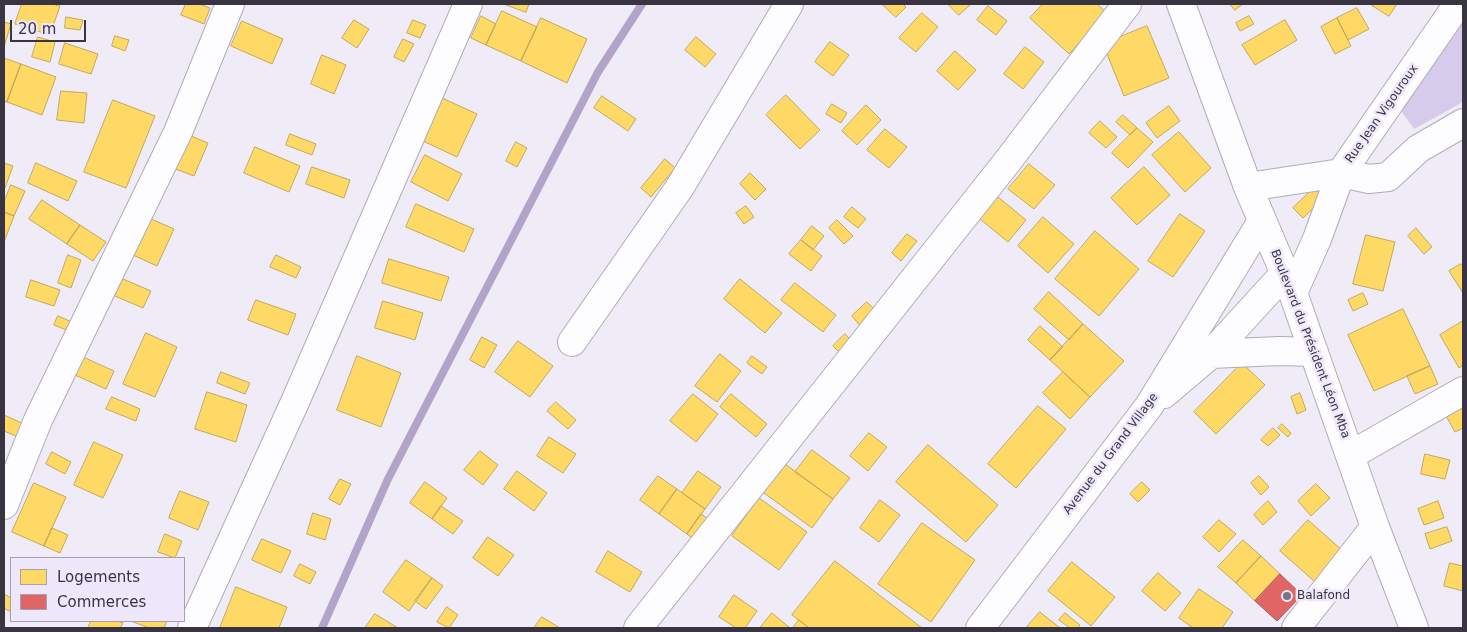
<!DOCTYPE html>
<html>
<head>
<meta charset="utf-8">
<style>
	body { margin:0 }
	#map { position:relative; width:1467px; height:632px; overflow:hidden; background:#f0ecf7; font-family:"DejaVu Sans",sans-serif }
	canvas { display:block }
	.frame { position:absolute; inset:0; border:5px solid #383441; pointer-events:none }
	.legend { position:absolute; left:10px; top:557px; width:175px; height:65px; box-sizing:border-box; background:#efe8fc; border:1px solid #a6a0b1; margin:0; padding:6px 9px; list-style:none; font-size:15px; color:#383441 }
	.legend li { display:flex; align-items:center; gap:10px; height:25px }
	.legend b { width:25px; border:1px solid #a6a0b1 }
	.scale { position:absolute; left:10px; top:20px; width:76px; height:22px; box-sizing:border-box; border:2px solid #383441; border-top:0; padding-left:6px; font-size:15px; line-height:18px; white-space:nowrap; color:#383441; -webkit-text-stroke:4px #efe8fc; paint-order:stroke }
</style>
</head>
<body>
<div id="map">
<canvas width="1467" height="632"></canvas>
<div class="frame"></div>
<ul class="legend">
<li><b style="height:14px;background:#ffd966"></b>Logements</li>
<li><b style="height:14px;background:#e06666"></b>Commerces</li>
</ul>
<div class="scale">20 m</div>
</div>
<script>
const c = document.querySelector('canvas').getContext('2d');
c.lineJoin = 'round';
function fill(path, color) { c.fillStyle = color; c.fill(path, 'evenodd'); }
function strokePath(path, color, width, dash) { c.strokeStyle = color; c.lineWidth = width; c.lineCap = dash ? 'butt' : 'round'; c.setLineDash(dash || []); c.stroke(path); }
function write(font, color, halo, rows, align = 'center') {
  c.font = font + ' "DejaVu Sans",sans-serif'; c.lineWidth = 5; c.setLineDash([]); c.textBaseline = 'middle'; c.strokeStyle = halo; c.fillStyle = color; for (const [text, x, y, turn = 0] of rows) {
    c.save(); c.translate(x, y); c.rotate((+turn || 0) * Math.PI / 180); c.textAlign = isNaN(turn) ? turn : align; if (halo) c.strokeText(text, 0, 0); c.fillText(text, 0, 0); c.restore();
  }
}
const green = new Path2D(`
	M 1463,8 L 1463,102 L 1414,129 L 1392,98 Z`);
const homes = new Path2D(`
	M 22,4 L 52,4 L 60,6 L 50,35 L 15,24 Z
	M 186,4 L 199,4 L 210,8 L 204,24 L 181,15 Z
	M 504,4 L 529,4 L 526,12 Z
	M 882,4 L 903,4 L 906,7 L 896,17 Z
	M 948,4 L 971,4 L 959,15 Z
	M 1043,4 L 1097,4 L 1107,13 L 1069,54 L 1030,18 Z
	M 1230,4 L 1243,4 L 1235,10 Z
	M 1370,4 L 1397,4 L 1389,16 Z
	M 988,6 L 1007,21 L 996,35 L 977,20 Z
	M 1357,8 L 1369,29 L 1348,40 L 1337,18 Z
	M 502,11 L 537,27 L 521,61 L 486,45 Z
	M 922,13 L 938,27 L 916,52 L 899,38 Z
	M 481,16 L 496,24 L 486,45 L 471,38 Z
	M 1249,16 L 1254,24 L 1240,31 L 1236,23 Z
	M 66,17 L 83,20 L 80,30 L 65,28 Z
	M 541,18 L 587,39 L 567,83 L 521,61 Z
	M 1337,18 L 1351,46 L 1335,54 L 1321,27 Z
	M 354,20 L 369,29 L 357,48 L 342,38 Z
	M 413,20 L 426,25 L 420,38 L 407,33 Z
	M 1285,20 L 1297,40 L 1255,65 L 1242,45 Z
	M 242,21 L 283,39 L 272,64 L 231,46 Z
	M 4,22 L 11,24 L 4,47 Z
	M 1147,26 L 1169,78 L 1124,96 L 1103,44 Z
	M 115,36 L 129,40 L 125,51 L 112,46 Z
	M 38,37 L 55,42 L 50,62 L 32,57 Z
	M 696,37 L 716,54 L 705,67 L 685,50 Z
	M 403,39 L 414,44 L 404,62 L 394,57 Z
	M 830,42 L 849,55 L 833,76 L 815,62 Z
	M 65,43 L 98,54 L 91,74 L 59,64 Z
	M 1025,47 L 1044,62 L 1023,89 L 1004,74 Z
	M 955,51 L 976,70 L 958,90 L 937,71 Z
	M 322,55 L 346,65 L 334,94 L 311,84 Z
	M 4,58 L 21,64 L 7,102 L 4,101 Z
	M 21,64 L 56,77 L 42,115 L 7,102 Z
	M 61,91 L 87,93 L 84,123 L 57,120 Z
	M 786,95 L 820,130 L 800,149 L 766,115 Z
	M 602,96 L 636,119 L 628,131 L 594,108 Z
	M 442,98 L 477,114 L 457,157 L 423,141 Z
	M 113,100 L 155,116 L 126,188 L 84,172 Z
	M 832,104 L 847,113 L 841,123 L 826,114 Z
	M 866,105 L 881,120 L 857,145 L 842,131 Z
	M 1169,106 L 1180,121 L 1157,138 L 1146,123 Z
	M 1123,115 L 1137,128 L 1130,135 L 1116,122 Z
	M 1100,121 L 1117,137 L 1106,148 L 1089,133 Z
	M 1137,128 L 1153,142 L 1128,168 L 1112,153 Z
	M 885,129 L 907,147 L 889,168 L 867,150 Z
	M 1179,132 L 1211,168 L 1185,192 L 1152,155 Z
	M 184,133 L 208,143 L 194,176 L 170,167 Z
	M 290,134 L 316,144 L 312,155 L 286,145 Z
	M 516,142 L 527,148 L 517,167 L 506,161 Z
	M 255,147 L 300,166 L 289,192 L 244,173 Z
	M 425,155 L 462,174 L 448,201 L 411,182 Z
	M 665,159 L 675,168 L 651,197 L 641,188 Z
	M 4,163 L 13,166 L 5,188 L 4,187 Z
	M 36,163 L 77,181 L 68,201 L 28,183 Z
	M 1029,164 L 1055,185 L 1034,209 L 1008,189 Z
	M 312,167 L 350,180 L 344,198 L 306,184 Z
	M 1144,167 L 1170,195 L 1137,225 L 1111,198 Z
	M 750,173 L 766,189 L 755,200 L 740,184 Z
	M 11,185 L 25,191 L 14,216 L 4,212 L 4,202 Z
	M 1314,188 L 1324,198 L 1303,218 L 1293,208 Z
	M 998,197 L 1026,220 L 1008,242 L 980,219 Z
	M 42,200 L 80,225 L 67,244 L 29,219 Z
	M 416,204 L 474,229 L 464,252 L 406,227 Z
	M 746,206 L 754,217 L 744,224 L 736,213 Z
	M 852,207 L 866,219 L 858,228 L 844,217 Z
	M 4,212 L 14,216 L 4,242 Z
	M 1180,214 L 1205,231 L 1173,277 L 1148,261 Z
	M 1043,217 L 1074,244 L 1048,273 L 1018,246 Z
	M 149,218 L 174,229 L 157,266 L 133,255 Z
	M 837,220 L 853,236 L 844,244 L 829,228 Z
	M 80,225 L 106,242 L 93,261 L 67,244 Z
	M 812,226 L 824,236 L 813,250 L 801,240 Z
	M 1416,228 L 1432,247 L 1424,254 L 1408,236 Z
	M 1095,231 L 1139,269 L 1099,316 L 1055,279 Z
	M 907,234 L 917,241 L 901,261 L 892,253 Z
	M 1366,235 L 1395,242 L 1383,291 L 1353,284 Z
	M 801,240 L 822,256 L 811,271 L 789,254 Z
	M 68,255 L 81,260 L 71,288 L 58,283 Z
	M 276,255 L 301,267 L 296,278 L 270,267 Z
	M 389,259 L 449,277 L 441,301 L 382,283 Z
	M 1461,264 L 1463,267 L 1463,293 L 1449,271 Z
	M 123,279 L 151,291 L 143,308 L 115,296 Z
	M 740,279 L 782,313 L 765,333 L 724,299 Z
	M 31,280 L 60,290 L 54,306 L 26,297 Z
	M 795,283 L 836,315 L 823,332 L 781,300 Z
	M 1049,292 L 1083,324 L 1069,340 L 1034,309 Z
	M 1363,293 L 1368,304 L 1353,311 L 1348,300 Z
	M 256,300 L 296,314 L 288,335 L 248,320 Z
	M 383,301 L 423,313 L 415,340 L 375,328 Z
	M 867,302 L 877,312 L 861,327 L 852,316 Z
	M 1403,309 L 1430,366 L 1374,391 L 1348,335 Z
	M 58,316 L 72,322 L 69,331 L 54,325 Z
	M 1463,321 L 1463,365 L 1459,368 L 1440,335 Z
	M 1083,324 L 1124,361 L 1090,397 L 1050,360 Z
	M 1040,326 L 1063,347 L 1050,360 L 1028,340 Z
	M 146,333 L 177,347 L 155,397 L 123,384 Z
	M 845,334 L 854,343 L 842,355 L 833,346 Z
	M 482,337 L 497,345 L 484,368 L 470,360 Z
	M 518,341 L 553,366 L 530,397 L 495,372 Z
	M 720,354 L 741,371 L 717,402 L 695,386 Z
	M 357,356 L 401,373 L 381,427 L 337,410 Z
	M 752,356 L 767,367 L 762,374 L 747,363 Z
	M 83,357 L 114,371 L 106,389 L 75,375 Z
	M 1242,363 L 1265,385 L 1216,434 L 1194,412 Z
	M 1430,366 L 1438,384 L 1415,394 L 1407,376 Z
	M 221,372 L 250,383 L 245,394 L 217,383 Z
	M 1063,372 L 1090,397 L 1070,419 L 1043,393 Z
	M 207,392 L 247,405 L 236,442 L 195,429 Z
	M 1300,393 L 1306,410 L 1297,414 L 1291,397 Z
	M 693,394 L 718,414 L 696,442 L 670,421 Z
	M 731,394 L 767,424 L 756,437 L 720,407 Z
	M 112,397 L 140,409 L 136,421 L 106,409 Z
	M 1463,401 L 1463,428 L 1455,432 L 1444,412 Z
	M 556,402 L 576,420 L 568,429 L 547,411 Z
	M 1038,406 L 1066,429 L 1016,488 L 988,464 Z
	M 4,415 L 24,424 L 18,437 L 4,431 Z
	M 1282,424 L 1291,433 L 1288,437 L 1278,428 Z
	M 1273,428 L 1280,435 L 1268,446 L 1261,440 Z
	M 869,433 L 887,447 L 868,471 L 850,456 Z
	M 549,437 L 576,454 L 563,473 L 537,456 Z
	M 94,442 L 123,455 L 103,498 L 74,485 Z
	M 928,445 L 998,505 L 966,542 L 896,482 Z
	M 812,450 L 850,478 L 833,499 L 795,472 Z
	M 480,451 L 498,465 L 483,485 L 464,470 Z
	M 52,452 L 71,462 L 65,474 L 46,464 Z
	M 1425,454 L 1450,460 L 1445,479 L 1421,474 Z
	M 785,464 L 833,499 L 812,528 L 764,493 Z
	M 517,471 L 547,493 L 534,511 L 504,489 Z
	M 698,471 L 721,487 L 705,509 L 682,493 Z
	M 658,476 L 677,489 L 659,514 L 640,500 Z
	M 1259,476 L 1269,487 L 1261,495 L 1251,483 Z
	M 340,479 L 351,484 L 340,505 L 329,499 Z
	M 425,482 L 447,498 L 432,519 L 410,503 Z
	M 1142,482 L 1150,490 L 1138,502 L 1130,494 Z
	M 34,483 L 66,497 L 44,546 L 12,532 Z
	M 1316,484 L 1330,498 L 1311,516 L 1298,501 Z
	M 677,489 L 705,509 L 687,534 L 659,514 Z
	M 180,491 L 209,502 L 198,530 L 169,518 Z
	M 759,498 L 807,532 L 779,570 L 732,536 Z
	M 880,500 L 900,515 L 879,542 L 860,528 Z
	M 1268,501 L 1277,512 L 1263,525 L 1254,515 Z
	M 1438,501 L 1444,518 L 1424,525 L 1418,509 Z
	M 441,506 L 463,521 L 453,534 L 432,519 Z
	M 313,513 L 331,519 L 325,540 L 307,534 Z
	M 701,514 L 710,520 L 695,540 L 687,534 Z
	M 1219,520 L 1236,534 L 1219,552 L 1203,537 Z
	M 1308,520 L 1343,551 L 1314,581 L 1280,551 Z
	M 922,523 L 975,560 L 931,622 L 878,584 Z
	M 1447,527 L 1452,541 L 1430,549 L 1425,534 Z
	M 52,528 L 68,535 L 60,553 L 44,546 Z
	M 165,534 L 182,541 L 175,558 L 158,552 Z
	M 488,537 L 514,555 L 498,576 L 473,558 Z
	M 262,539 L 291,551 L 281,573 L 252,560 Z
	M 1243,540 L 1261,556 L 1236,583 L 1218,567 Z
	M 608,551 L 642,572 L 630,592 L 596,572 Z
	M 1261,556 L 1280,574 L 1255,601 L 1236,583 Z
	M 406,560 L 432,578 L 409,611 L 383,592 Z
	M 835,561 L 922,628 L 809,628 L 792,615 Z
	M 1072,562 L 1115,597 L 1091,626 L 1048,591 Z
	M 1450,563 L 1463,566 L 1463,591 L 1444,586 Z
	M 300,564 L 316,572 L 310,584 L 294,576 Z
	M 1158,573 L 1181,593 L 1165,611 L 1142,591 Z
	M 432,578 L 443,586 L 426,609 L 415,601 Z
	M 236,587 L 287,607 L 279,628 L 220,628 Z
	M 1199,589 L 1233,612 L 1222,628 L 1193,628 L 1179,618 Z
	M 4,594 L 11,598 L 11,612 L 4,608 Z
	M 734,595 L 757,611 L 745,628 L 736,628 L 719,617 Z
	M 447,607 L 458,615 L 449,628 L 437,622 Z
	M 1040,612 L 1060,628 L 1026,628 Z
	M 772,613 L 790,628 L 760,628 Z
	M 1065,613 L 1080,625 L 1078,628 L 1070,628 L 1059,620 Z
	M 375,614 L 398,628 L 365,628 Z
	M 542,617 L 560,628 L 534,628 Z
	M 799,620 L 809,628 L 793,628 Z
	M 91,621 L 117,621 L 123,623 L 120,628 L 88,628 Z
	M 131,621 L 167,621 L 164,628 L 150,628 Z`);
const shops = new Path2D(`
	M 1280,574 L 1302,595 L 1277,621 L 1255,601 Z`);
const stream = new Path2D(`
	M 322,628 L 388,479 L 598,72 L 642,4`);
const minor = new Path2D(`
	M 1181,4 L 1248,187 L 1293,293 L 1375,527 L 1414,628
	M 1248,187 L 1341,173 L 1369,179 L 1388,177 L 1418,149 L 1463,123
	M 1293,293 L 1317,239 L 1341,173 L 1458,4
	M 572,342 L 680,187 L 789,4
	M 1211,354 L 1279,351 L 1314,352
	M 1164,394 L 1211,354 L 1285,273
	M 1351,455 L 1463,391
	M 4,505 L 38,420 L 178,132 L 230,4
	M 192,628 L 295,402 L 468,4
	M 638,628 L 1007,162 L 1127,4
	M 980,628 L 1149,406 L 1262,221
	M 1296,628 L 1375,527`);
const markers = [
	[1287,596,5,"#787481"]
];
const streetNames = [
	["Rue Jean Vigouroux",1382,114,-55],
	["Boulevard du Président Léon Mba",1310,344,69],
	["Avenue du Grand Village",1111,454,-53]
];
const poiNames = [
	["Balafond",1297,596]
];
fill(green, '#d6cbea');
fill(homes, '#ffd966');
strokePath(homes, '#c3a85b', 1);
fill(shops, '#e06666');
strokePath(shops, '#ae575b', 1);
strokePath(stream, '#b1a4c8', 8);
strokePath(minor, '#b0acb7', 30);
strokePath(minor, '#fdfcfe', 28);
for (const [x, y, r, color] of markers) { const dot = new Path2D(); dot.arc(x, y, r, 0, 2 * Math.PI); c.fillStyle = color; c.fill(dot); strokePath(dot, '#efe8fc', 2); }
write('12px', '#383441', '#efe8fc', streetNames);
write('12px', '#383441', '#efe8fc', poiNames, 'left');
</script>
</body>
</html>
